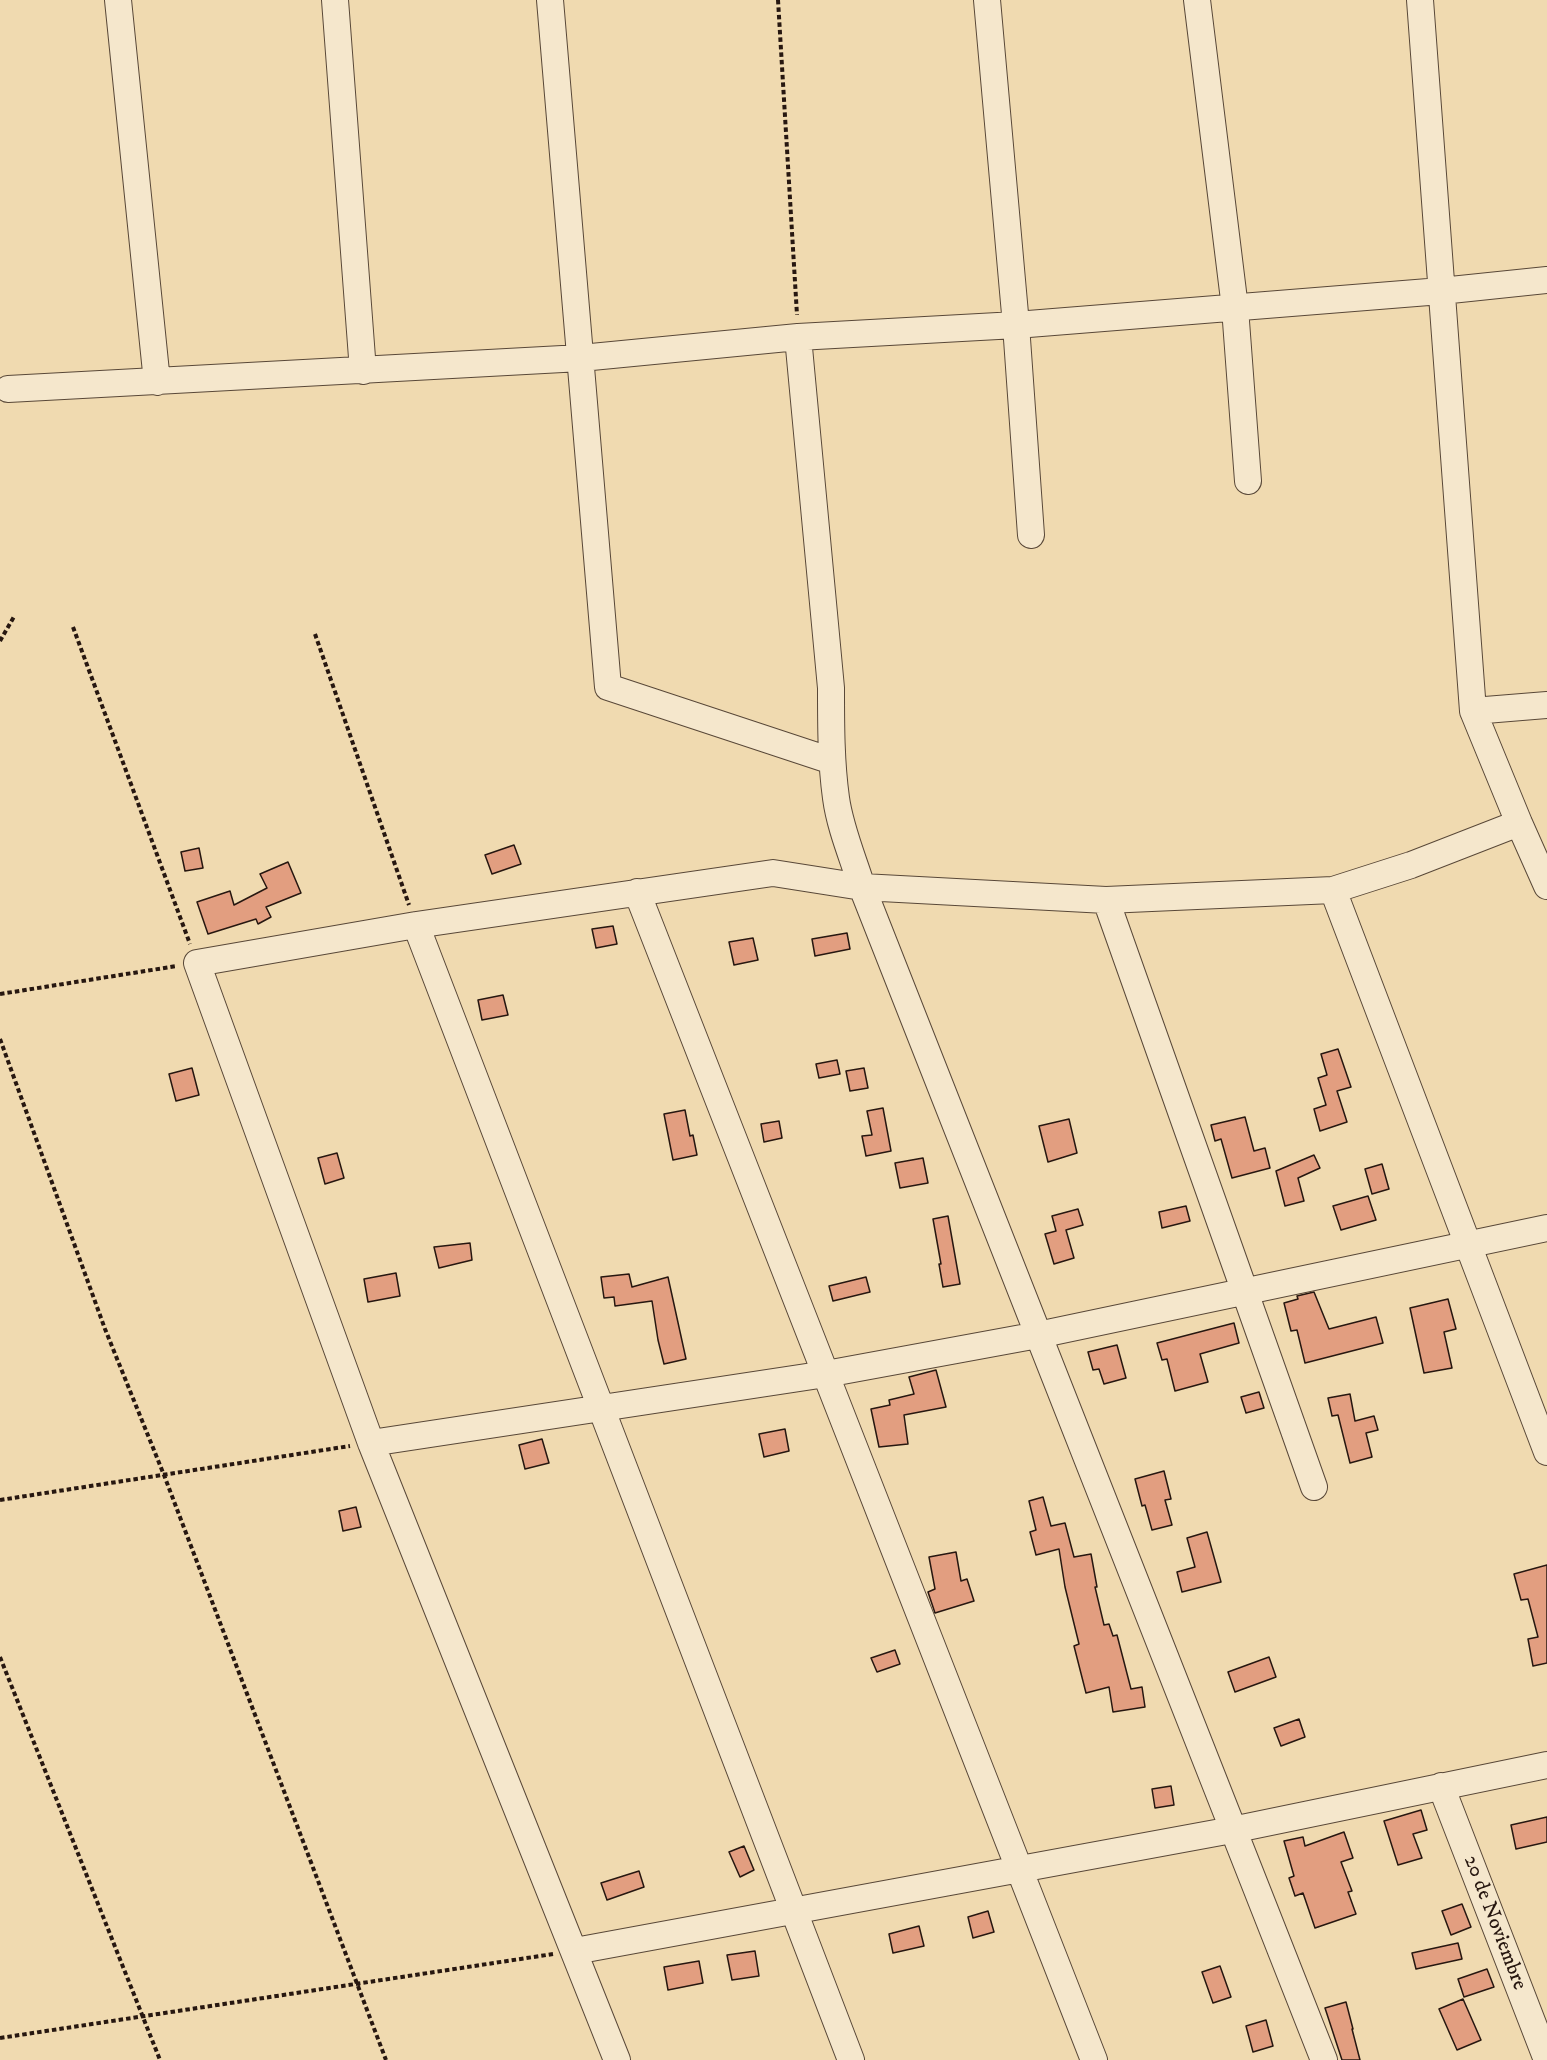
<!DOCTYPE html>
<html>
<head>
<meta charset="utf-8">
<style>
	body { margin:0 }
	canvas { display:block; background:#f0dab0 }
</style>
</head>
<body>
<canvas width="1547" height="2060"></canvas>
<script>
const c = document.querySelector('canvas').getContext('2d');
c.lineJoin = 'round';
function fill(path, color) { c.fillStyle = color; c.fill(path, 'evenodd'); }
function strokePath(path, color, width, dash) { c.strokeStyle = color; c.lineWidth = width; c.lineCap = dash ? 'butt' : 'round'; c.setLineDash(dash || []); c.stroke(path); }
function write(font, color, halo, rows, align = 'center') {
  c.font = font + ' "IM FELL DW Pica",serif'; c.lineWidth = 4.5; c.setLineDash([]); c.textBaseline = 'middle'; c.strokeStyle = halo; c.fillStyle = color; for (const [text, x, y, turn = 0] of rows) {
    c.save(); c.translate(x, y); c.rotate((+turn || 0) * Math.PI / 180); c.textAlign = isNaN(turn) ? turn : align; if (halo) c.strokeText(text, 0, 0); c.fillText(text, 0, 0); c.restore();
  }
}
const building = new Path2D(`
	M 514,845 L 521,864 L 492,874 L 485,855 Z
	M 199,848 L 203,868 L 185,871 L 181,852 Z
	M 288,862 L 301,893 L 266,907 L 271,917 L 258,924 L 256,919 L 208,934 L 197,902 L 230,891 L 234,905 L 267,888 L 260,874 Z
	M 613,926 L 617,944 L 596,948 L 592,929 Z
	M 847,933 L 850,949 L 815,956 L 812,939 Z
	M 753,938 L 758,960 L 734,965 L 729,942 Z
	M 503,995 L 508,1015 L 482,1020 L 478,1000 Z
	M 1338,1049 L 1351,1087 L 1337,1091 L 1347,1122 L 1320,1131 L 1314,1109 L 1326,1105 L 1318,1078 L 1327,1075 L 1321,1054 Z
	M 837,1060 L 840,1074 L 819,1078 L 816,1064 Z
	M 192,1068 L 199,1095 L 176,1101 L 169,1074 Z
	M 864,1068 L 868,1088 L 850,1091 L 846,1071 Z
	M 883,1108 L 891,1151 L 866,1156 L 862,1136 L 872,1135 L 867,1111 Z
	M 685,1110 L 690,1136 L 693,1135 L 697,1155 L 673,1160 L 664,1114 Z
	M 1245,1117 L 1254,1151 L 1265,1148 L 1270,1168 L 1232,1178 L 1221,1139 L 1215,1141 L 1211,1125 Z
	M 1069,1119 L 1077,1153 L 1048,1162 L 1039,1126 Z
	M 779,1121 L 782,1138 L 764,1142 L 761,1124 Z
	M 337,1153 L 344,1178 L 325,1184 L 318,1158 Z
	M 1314,1155 L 1320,1168 L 1298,1178 L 1304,1201 L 1285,1206 L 1276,1171 Z
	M 923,1158 L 928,1183 L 900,1188 L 895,1163 Z
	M 1382,1164 L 1389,1189 L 1372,1194 L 1365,1169 Z
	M 1368,1196 L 1376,1220 L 1341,1230 L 1333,1206 Z
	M 1186,1206 L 1190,1221 L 1162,1228 L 1159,1212 Z
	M 1078,1209 L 1083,1225 L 1066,1230 L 1074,1258 L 1054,1264 L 1045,1234 L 1056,1231 L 1052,1216 Z
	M 948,1216 L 960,1284 L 943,1287 L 939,1264 L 941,1264 L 933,1219 Z
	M 470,1243 L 472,1260 L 439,1268 L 434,1247 Z
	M 396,1273 L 400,1296 L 368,1302 L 364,1279 Z
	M 629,1274 L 632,1287 L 668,1277 L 686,1359 L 664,1364 L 658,1340 L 652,1301 L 615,1306 L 614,1297 L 604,1298 L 601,1277 Z
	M 866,1277 L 870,1292 L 833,1301 L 829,1286 Z
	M 1314,1292 L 1329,1329 L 1376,1317 L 1383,1343 L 1305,1363 L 1297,1330 L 1291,1331 L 1284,1303 L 1298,1299 L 1297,1296 Z
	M 1448,1299 L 1456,1329 L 1444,1332 L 1452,1368 L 1424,1373 L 1410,1308 Z
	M 1234,1323 L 1239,1343 L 1200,1354 L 1208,1382 L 1175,1391 L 1167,1359 L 1162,1360 L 1157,1343 Z
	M 1117,1345 L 1126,1378 L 1104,1384 L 1099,1369 L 1093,1370 L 1088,1352 Z
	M 936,1370 L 946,1407 L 904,1415 L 908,1444 L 879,1447 L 871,1409 L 890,1405 L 889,1400 L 914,1394 L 909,1377 Z
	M 1259,1392 L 1264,1408 L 1246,1413 L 1241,1397 Z
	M 1350,1394 L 1355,1421 L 1374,1416 L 1378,1430 L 1366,1433 L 1372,1457 L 1350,1463 L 1338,1415 L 1332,1416 L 1328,1398 Z
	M 785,1429 L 789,1451 L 764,1457 L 759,1434 Z
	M 542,1439 L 549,1463 L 525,1469 L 519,1445 Z
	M 1164,1471 L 1171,1499 L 1165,1500 L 1172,1525 L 1152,1530 L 1145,1505 L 1142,1506 L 1135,1479 Z
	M 1043,1497 L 1051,1526 L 1065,1523 L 1074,1557 L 1091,1554 L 1097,1587 L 1095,1587 L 1104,1625 L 1109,1624 L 1113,1636 L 1117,1635 L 1131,1689 L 1142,1687 L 1145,1707 L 1113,1712 L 1109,1687 L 1086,1693 L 1074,1646 L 1079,1644 L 1065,1587 L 1059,1549 L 1036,1555 L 1030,1532 L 1036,1530 L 1029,1501 Z
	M 356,1507 L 361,1527 L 343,1531 L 339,1511 Z
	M 1207,1532 L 1221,1582 L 1182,1592 L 1177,1572 L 1195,1567 L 1187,1538 Z
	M 956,1552 L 961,1581 L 967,1579 L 974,1601 L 935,1613 L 928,1592 L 935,1589 L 929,1557 Z
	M 1547,1565 L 1547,1663 L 1533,1666 L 1528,1639 L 1538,1637 L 1528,1599 L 1521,1600 L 1514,1574 Z
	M 895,1650 L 900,1664 L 877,1672 L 871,1658 Z
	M 1269,1657 L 1276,1677 L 1235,1692 L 1228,1672 Z
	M 1299,1719 L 1305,1737 L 1281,1746 L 1274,1728 Z
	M 1171,1786 L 1174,1805 L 1155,1808 L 1152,1789 Z
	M 1421,1810 L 1427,1830 L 1413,1834 L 1422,1858 L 1398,1865 L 1384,1821 Z
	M 1547,1817 L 1547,1842 L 1516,1849 L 1511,1825 Z
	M 1344,1832 L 1353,1858 L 1341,1862 L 1352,1891 L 1348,1892 L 1356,1914 L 1315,1928 L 1303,1893 L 1295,1896 L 1289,1878 L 1294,1876 L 1284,1841 L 1303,1837 L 1305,1846 Z
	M 744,1846 L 754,1870 L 740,1877 L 729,1852 Z
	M 639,1871 L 644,1887 L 607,1900 L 601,1883 Z
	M 1462,1904 L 1471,1927 L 1451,1935 L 1442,1911 Z
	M 988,1911 L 994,1932 L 973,1938 L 968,1917 Z
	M 919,1926 L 924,1946 L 893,1953 L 889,1934 Z
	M 1458,1943 L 1462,1959 L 1416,1969 L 1412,1953 Z
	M 755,1951 L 759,1976 L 732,1980 L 727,1955 Z
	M 699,1961 L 703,1983 L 668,1990 L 664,1967 Z
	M 1220,1966 L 1231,1997 L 1213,2003 L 1202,1972 Z
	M 1487,1969 L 1494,1987 L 1464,1997 L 1458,1979 Z
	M 1463,1999 L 1481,2040 L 1457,2050 L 1439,2009 Z
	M 1346,2002 L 1353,2029 L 1352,2029 L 1360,2060 L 1342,2060 L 1325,2008 Z
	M 1266,2020 L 1273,2046 L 1253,2052 L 1246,2026 Z`);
const path = new Path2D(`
	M 778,0 L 797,315
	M 73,627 L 190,944
	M 315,634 L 409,905
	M 0,641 L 15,615
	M 0,994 L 177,966
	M 0,1039 L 105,1329 L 164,1475 L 386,2060
	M 0,1500 L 350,1446
	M 0,1657 L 160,2060
	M 0,2038 L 553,1954`);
const minor = new Path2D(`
	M 118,0 L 157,382
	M 335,0 L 363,371
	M 550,0 L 608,687 L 832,761
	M 987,0 L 1016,325 L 1031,535
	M 1197,0 L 1235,308 L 1248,481
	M 1420,0 L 1473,711 L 1519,823 L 1547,886
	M 798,337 L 831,688 C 831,725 831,762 836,798 C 840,828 853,858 862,887 L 1324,2060
	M 8,389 L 581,358 L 798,337 L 1016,325 L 1441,291 L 1547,280
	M 1473,711 L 1547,705
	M 1333,890 L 1547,1452
	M 637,892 L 1094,2060
	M 1106,900 L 1314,1487
	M 416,925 L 851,2060
	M 371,1443 L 826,1374 L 1038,1335 L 1547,1228
	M 1441,1786 L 1547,2060
	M 575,1951 L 1232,1830 L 1547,1765
	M 617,2060 L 371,1443 L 197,963 L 416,925 L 773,873 L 862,887 L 1106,900 L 1333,890 L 1411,865 L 1519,823`);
const streetNames = [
	["20 de Noviembre",1494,1923,69]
];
fill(building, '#e29e80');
strokePath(building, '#271710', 1.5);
strokePath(minor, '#594838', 28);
strokePath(path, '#271710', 4, [4.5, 3]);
strokePath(minor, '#f5e7cc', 26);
write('21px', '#271710', '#f5e7cc', streetNames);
</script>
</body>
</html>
